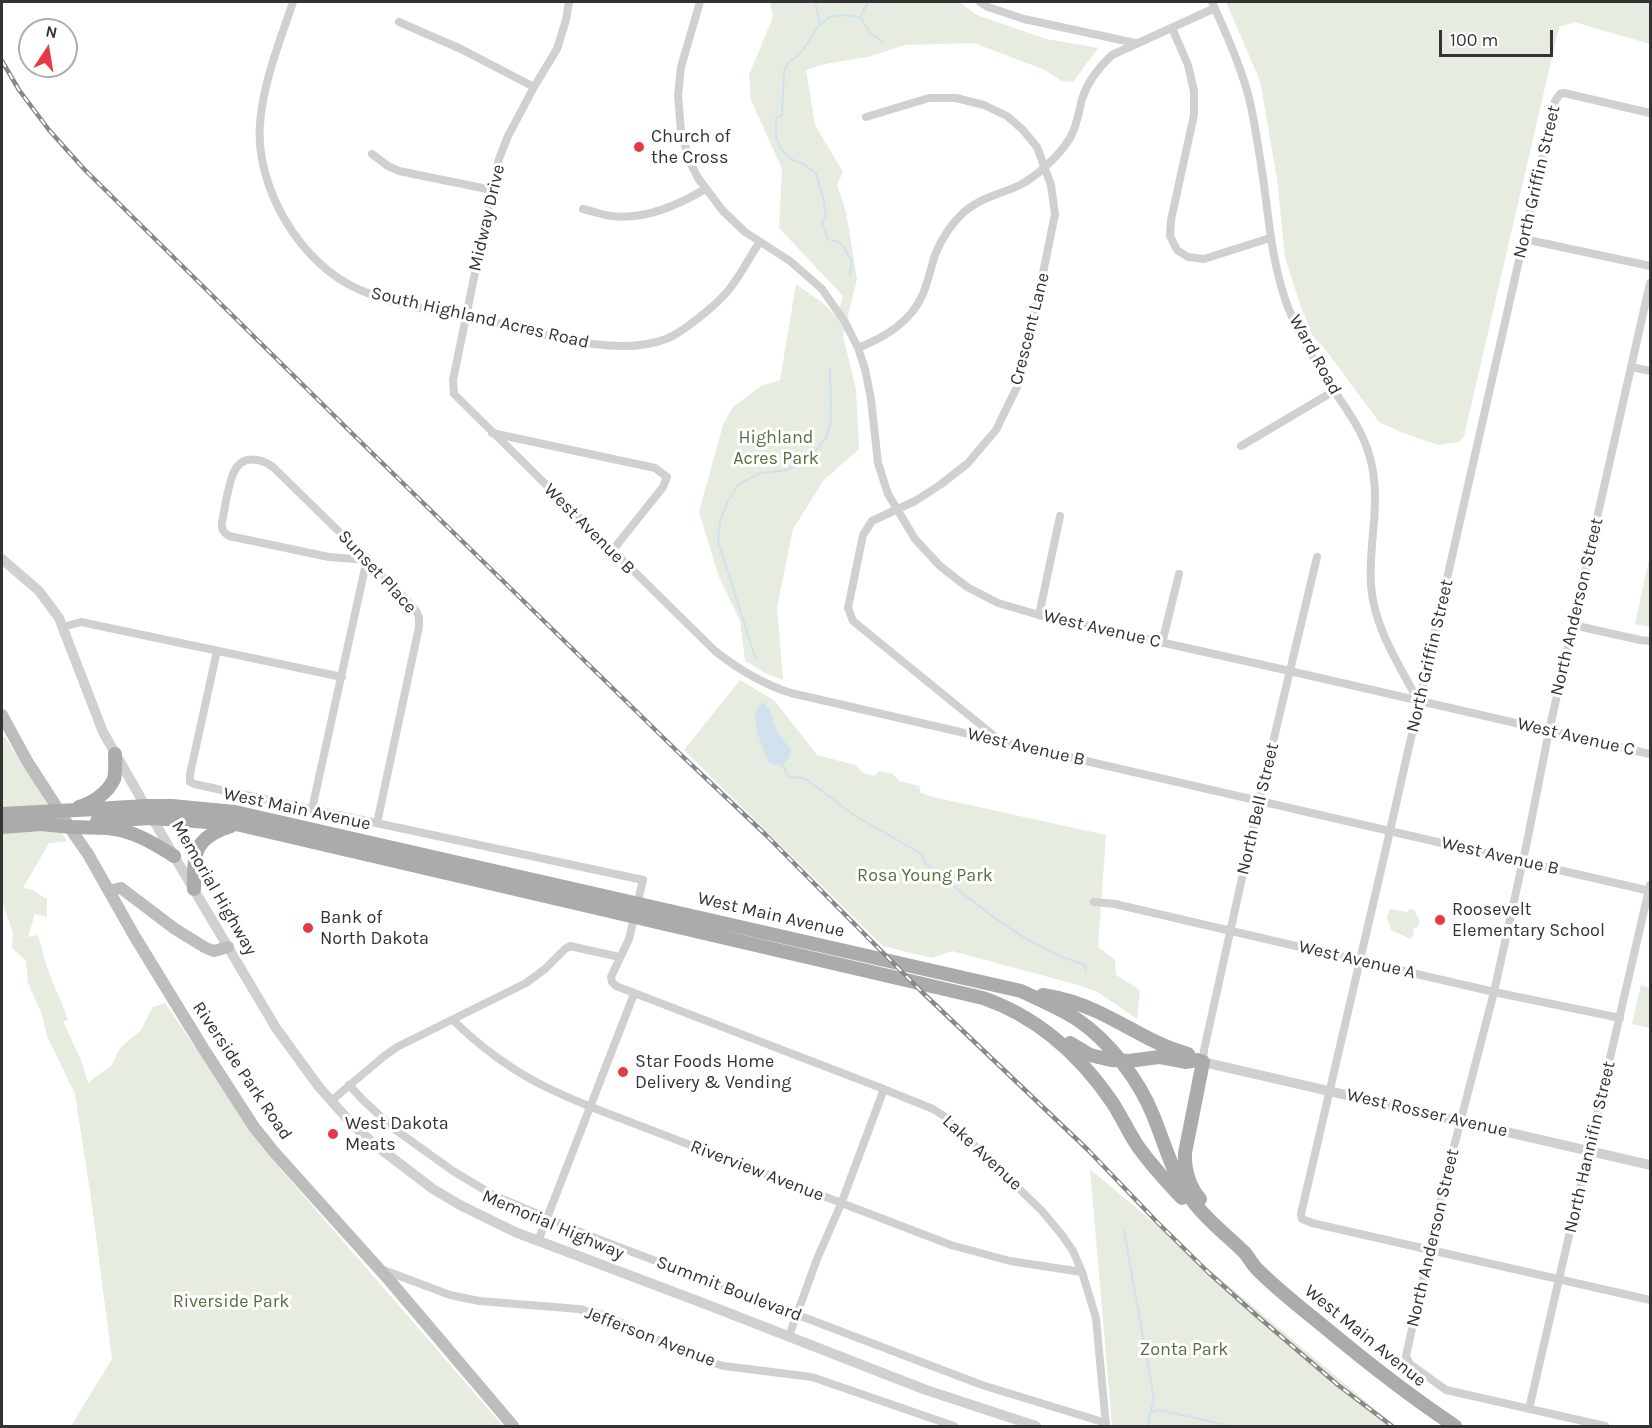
<!DOCTYPE html>
<html>
<head>
<meta charset="utf-8">
<style>
	body { margin:0 }
	#map { position:relative; width:1652px; height:1428px; overflow:hidden; background:#fff; font-family:Karla,sans-serif }
	canvas { display:block }
	.frame { position:absolute; inset:0; border:3px solid #333; pointer-events:none }
	.north { position:absolute; left:18px; top:18px; width:60px; height:60px; box-sizing:border-box; background:#fff; border:2px solid #adadad; border-radius:50%; rotate:12deg; font-size:16px; font-weight:700; line-height:24px; text-align:center; color:#333 }
	.north::after { content:''; display:block; margin:auto; width:21px; height:27px; background:#e63946; clip-path:polygon(50% 0,100% 100%,50% 72%,0 100%) }
	.scale { position:absolute; left:1439px; top:30px; width:114px; height:27px; box-sizing:border-box; border:3px solid #333; border-top:0; padding-left:8px; font-size:18px; line-height:21px; white-space:nowrap; color:#333; -webkit-text-stroke:4px #fff; paint-order:stroke }
</style>
</head>
<body>
<div id="map">
<canvas width="1652" height="1428"></canvas>
<div class="frame"></div>
<div class="north">N</div>
<div class="scale">100 m</div>
</div>
<script>
const c = document.querySelector('canvas').getContext('2d');
c.lineJoin = 'round';
function fill(path, color) { c.fillStyle = color; c.fill(path, 'evenodd'); }
function strokePath(path, color, width, dash) { c.strokeStyle = color; c.lineWidth = width; c.lineCap = dash ? 'butt' : 'round'; c.setLineDash(dash || []); c.stroke(path); }
function write(font, color, halo, rows, align = 'center') {
  c.font = font + ' Karla,sans-serif'; c.lineWidth = 6; c.setLineDash([]); c.textBaseline = 'middle'; c.strokeStyle = halo; c.fillStyle = color; for (const [text, x, y, turn = 0] of rows) {
    c.save(); c.translate(x, y); c.rotate((+turn || 0) * Math.PI / 180); c.textAlign = isNaN(turn) ? turn : align; if (halo) c.strokeText(text, 0, 0); c.fillText(text, 0, 0); c.restore();
  }
}
const green = new Path2D(`
	M 770,2 L 959,2 L 977,15 L 1046,39 L 1098,48 L 1073,82 L 1062,81 L 1045,70 L 974,43 L 905,45 L 868,57 L 825,64 L 806,70 L 815,125 L 843,172 L 837,185 L 846,212 L 857,279 L 843,336 L 856,389 L 859,449 L 824,480 L 793,529 L 777,607 L 783,680 L 763,672 L 745,661 L 740,621 L 719,577 L 699,512 L 723,425 L 732,408 L 761,386 L 780,380 L 796,284 L 824,304 L 837,317 L 843,296 L 779,228 L 782,169 L 751,100 L 749,75 L 773,17 Z
	M 1226,2 L 1650,2 L 1650,44 L 1574,22 L 1559,27 L 1464,436 L 1460,442 L 1438,445 L 1401,432 L 1379,422 L 1328,353 L 1313,336 L 1301,307 L 1285,257 L 1277,179 L 1260,81 Z
	M 1650,555 L 1650,627 L 1635,624 Z
	M 740,680 L 775,701 L 817,755 L 855,765 L 863,773 L 875,776 L 879,771 L 893,774 L 899,781 L 919,786 L 921,793 L 933,797 L 1106,835 L 1098,947 L 1115,960 L 1116,975 L 1140,990 L 1137,1019 L 1098,992 L 1078,985 L 952,951 L 932,958 L 883,946 L 684,750 Z
	M 5,737 L 41,794 L 67,842 L 49,843 L 23,888 L 32,890 L 47,899 L 47,917 L 35,914 L 28,937 L 38,935 L 47,968 L 65,1011 L 68,1020 L 63,1021 L 82,1063 L 88,1083 L 112,1065 L 120,1048 L 141,1030 L 153,1007 L 165,1003 L 264,1150 L 503,1426 L 71,1426 L 112,1359 L 91,1198 L 75,1094 L 47,1036 L 42,1015 L 28,983 L 26,961 L 12,948 L 13,932 L 2,902 L 2,738 Z
	M 1390,909 L 1407,912 L 1409,909 L 1414,910 L 1420,921 L 1418,927 L 1413,928 L 1414,935 L 1410,939 L 1391,930 L 1387,917 Z
	M 1641,985 L 1650,988 L 1650,1028 L 1632,1024 Z
	M 1090,1169 L 1395,1426 L 1112,1426 Z`);
const water = new Path2D(`
	M 763,702 L 769,709 L 778,733 L 791,750 L 789,758 L 782,765 L 771,764 C 763,756 755,726 755,714 C 756,709 760,705 763,702 Z`);
const stream = new Path2D(`
	M 815,2 L 820,24 L 800,54 L 790,61 L 784,70 L 782,115 L 776,118 L 776,138 L 781,149 L 791,159 L 803,164 L 816,173 L 823,197 L 826,215 L 822,223 L 828,239 L 841,243 L 852,261 L 850,275
	M 860,18 L 868,2
	M 820,24 L 831,16 L 845,15 L 860,18 L 871,33 L 884,43
	M 756,660 L 718,541 L 720,521 L 728,501 L 739,484 L 760,473 L 787,470 L 811,456 L 826,438 L 831,420 L 830,368
	M 781,763 L 789,777 L 803,778 L 813,784 L 852,814 L 922,854 L 926,864 C 975,903 1023,946 1085,965 L 1086,973
	M 1124,1231 L 1154,1399 L 1150,1412
	M 1148,1426 L 1150,1412 L 1159,1410 L 1231,1426`);
const minor = new Path2D(`
	M 293,2 C 280,41 263,82 260,124 C 255,188 301,265 360,290 C 403,308 451,313 497,323 C 545,334 618,358 666,339 C 682,333 716,305 727,292 C 739,278 749,258 759,243
	M 569,2 L 566,20 L 557,49 L 534,87 L 508,136 L 499,159 L 492,190 L 453,380 L 454,394 L 715,651 C 738,669 762,684 791,693 L 1650,891
	M 700,2 L 681,67 L 678,95 L 681,132 L 690,162 L 698,178 L 723,211 L 745,232 L 790,261 L 822,289 L 845,322 L 858,348 L 865,369 L 871,399 L 878,463 L 888,494 L 915,539 L 940,566 L 967,587 L 998,603 L 1039,615 L 1290,671 L 1650,754
	M 980,2 L 988,7 L 1024,19 L 1135,43
	M 1212,2 C 1225,31 1239,62 1248,94 C 1253,113 1256,133 1259,152 C 1268,202 1269,251 1285,299 C 1295,328 1310,354 1327,380 C 1342,403 1361,427 1369,454 C 1383,500 1368,540 1371,585 C 1374,628 1399,665 1419,702
	M 399,22 L 461,49 L 534,87
	M 1172,28 L 1188,65 L 1194,91 L 1194,115 L 1171,220 L 1170,236 L 1177,250 L 1188,257 L 1204,259 L 1270,238
	M 1650,113 L 1564,93 L 1560,94 L 1555,101 L 1387,844 L 1301,1214 L 1302,1219 L 1312,1223 L 1650,1300
	M 866,117 L 929,98 L 956,98 L 984,105 L 1007,116 L 1023,130 L 1037,147 L 1051,185 L 1055,214 L 1030,337 L 1017,387 L 996,430 L 968,463 L 940,485 L 915,501 L 872,521 L 863,535 L 848,608 L 853,621 L 998,739
	M 372,154 L 388,166 L 399,171 L 492,190
	M 583,209 C 592,211 602,215 611,216 C 643,220 677,206 705,189
	M 1524,239 L 1650,266
	M 858,348 C 885,337 911,322 923,294 C 928,281 931,268 935,255 C 941,240 951,224 963,213 C 979,198 1001,194 1020,185 C 1037,176 1060,155 1070,138 C 1077,126 1079,112 1082,99 C 1088,81 1098,68 1112,55 L 1215,8
	M 1632,367 L 1650,371
	M 492,433 L 655,468 L 667,477 L 663,487 L 612,551
	M 1241,446 L 1334,391
	M 1039,615 L 1060,516
	M 1573,625 L 1640,640 L 1650,641
	M 63,627 L 81,622 L 342,677
	M 1162,643 L 1179,574
	M 217,651 L 190,774 L 190,782 L 194,784 L 643,880 L 629,939 L 611,977 L 612,982 L 616,986 L 876,1086 L 933,1109 L 944,1116 L 1042,1211 L 1062,1235 L 1073,1251 L 1082,1272 L 1096,1318 L 1106,1426
	M 312,809 L 367,559 L 356,559 L 329,557 L 229,536 C 223,532 221,529 222,522 C 225,509 228,482 235,470 C 243,455 261,458 273,467 L 367,559 L 415,609 L 419,617 L 419,627 L 377,823
	M 1094,902 L 1115,904 L 1494,992 L 1620,1018
	M 453,1020 C 479,1046 514,1072 548,1088 C 562,1095 577,1101 591,1107 L 951,1245 L 1010,1261 L 1082,1272
	M 1203,1062 L 1204,1050 L 1259,801 L 1317,557
	M 349,1085 L 363,1100 L 393,1128 L 453,1171 L 493,1195 L 590,1236 L 982,1385 L 1106,1423
	M 331,1101 L 383,1057 L 397,1047 L 526,983 L 545,969 L 565,949 L 570,946 L 619,957
	M 538,1241 L 634,994
	M 381,1269 L 450,1295 L 479,1301 L 579,1309 L 607,1316 L 698,1359 L 724,1366 L 812,1377 L 954,1426
	M 789,1336 L 817,1259 L 841,1204 L 884,1089
	M 1529,1409 L 1650,885
	M 1605,1426 L 1446,1390 L 1410,1364 L 1406,1356 L 1444,1185 L 1494,992 L 1527,842 L 1549,731 L 1650,283`);
const tertiary = new Path2D(`
	M 2,559 L 39,591 L 59,618 L 103,732 L 174,856 L 276,1028 L 319,1087 L 351,1123 L 374,1144 L 433,1189 L 460,1205 L 515,1232 L 708,1305 L 926,1390 L 1036,1426
	M 1203,1062 L 1650,1165`);
const secondary = new Path2D(`
	M 2,715 L 27,761 L 74,834 L 88,854 L 135,937 L 203,1048 L 254,1127 L 274,1152 L 390,1281 L 513,1426
	M 109,891 L 121,888 L 175,929 L 206,948 L 214,951 L 228,947`);
const primary = new Path2D(`
	M 79,807 C 92,803 108,793 114,779 C 116,772 115,762 115,754
	M 96,809 L 146,806 L 172,806 L 235,812 L 1021,991 C 1040,1000 1060,1008 1078,1020 C 1109,1041 1139,1080 1153,1115 C 1167,1149 1172,1176 1196,1205 C 1210,1223 1229,1237 1245,1253 C 1250,1259 1253,1266 1259,1271 C 1280,1292 1305,1311 1328,1330 C 1369,1364 1411,1397 1455,1426
	M 97,821 L 152,818 L 236,824 L 983,998 C 1038,1017 1079,1054 1112,1102 C 1121,1116 1128,1131 1137,1145 C 1150,1164 1166,1181 1182,1198
	M 2,827 L 41,824
	M 107,828 C 133,830 153,843 174,856
	M 194,889 C 194,853 193,838 231,826
	M 1043,995 C 1061,998 1079,1003 1096,1011 C 1127,1025 1154,1045 1188,1054
	M 1070,1043 L 1090,1055 L 1111,1060 L 1129,1061 L 1159,1057 L 1185,1062 L 1197,1060 L 1203,1062 L 1185,1153 C 1184,1168 1189,1187 1200,1199`);
const rail = new Path2D(`
	M 2,61 L 19,90 L 49,130 L 84,169 L 370,451 L 679,753 L 766,835 L 922,992 L 1088,1150 L 1158,1223 L 1209,1273 L 1256,1315 L 1338,1385 L 1392,1426`);
const primaryBridge = new Path2D(`
	M 2,814 L 96,809
	M 41,824 L 72,827 L 107,828`);
const markers = [
	[639,147,6,"#e63946"],
	[1440,920,6,"#e63946"],
	[308,928,6,"#e63946"],
	[623,1072,6,"#e63946"],
	[333,1134,6,"#e63946"]
];
const poiNames = [
	["Church of",651,137],
	["the Cross",651,158],
	["Roosevelt",1452,910],
	["Elementary School",1452,931],
	["Bank of",320,918],
	["North Dakota",320,939],
	["Star Foods Home",635,1062],
	["Delivery & Vending",635,1083],
	["West Dakota",345,1124],
	["Meats",345,1145]
];
const streetNames = [
	["North Griffin Street",1537,182,-77],
	["Midway Drive",487,218,-77],
	["South Highland Acres Road",480,318,13],
	["Crescent Lane",1030,329,-76],
	["Ward Road",1315,355,61],
	["West Avenue B",589,529,45],
	["Sunset Place",377,572,47],
	["North Anderson Street",1577,607,-77],
	["West Avenue C",1102,629,13],
	["North Griffin Street",1430,656,-77],
	["West Avenue C",1576,737,13],
	["West Avenue B",1026,747,13],
	["West Main Avenue",297,809,12],
	["North Bell Street",1258,809,-77],
	["West Avenue B",1500,856,13],
	["Memorial Highway",214,888,60],
	["West Main Avenue",771,915,13],
	["West Avenue A",1357,960,13],
	["Riverside Park Road",242,1071,56],
	["West Rosser Avenue",1427,1113,13],
	["North Hannifin Street",1590,1147,-77],
	["Lake Avenue",982,1153,43],
	["Riverview Avenue",757,1171,21],
	["Memorial Highway",553,1225,23],
	["North Anderson Street",1433,1238,-77],
	["Summit Boulevard",729,1289,21],
	["West Main Avenue",1365,1336,39],
	["Jefferson Avenue",650,1337,21]
];
const parkNames = [
	["Highland",776,438],
	["Acres Park",776,459],
	["Rosa Young Park",925,876],
	["Riverside Park",231,1302],
	["Zonta Park",1184,1350]
];
fill(green, '#e6ecdf');
fill(water, '#cfe2ee');
strokePath(stream, '#cfe2ee', 2);
strokePath(minor, '#d0d0d0', 8);
strokePath(tertiary, '#d0d0d0', 10);
strokePath(secondary, '#bdbdbd', 12);
strokePath(primary, '#ababab', 14);
strokePath(rail, '#888', 4.5);
strokePath(rail, '#fff', 2, [7]);
strokePath(primaryBridge, '#ababab', 14);
for (const [x, y, r, color] of markers) { const dot = new Path2D(); dot.arc(x, y, r, 0, 2 * Math.PI); c.fillStyle = color; c.fill(dot); strokePath(dot, '#fff', 2); }
write('18px', '#333', '#fff', poiNames, 'left');
write('18px', '#333', '#fff', streetNames);
write('18px', '#56703f', '#fff', parkNames);
</script>
</body>
</html>
